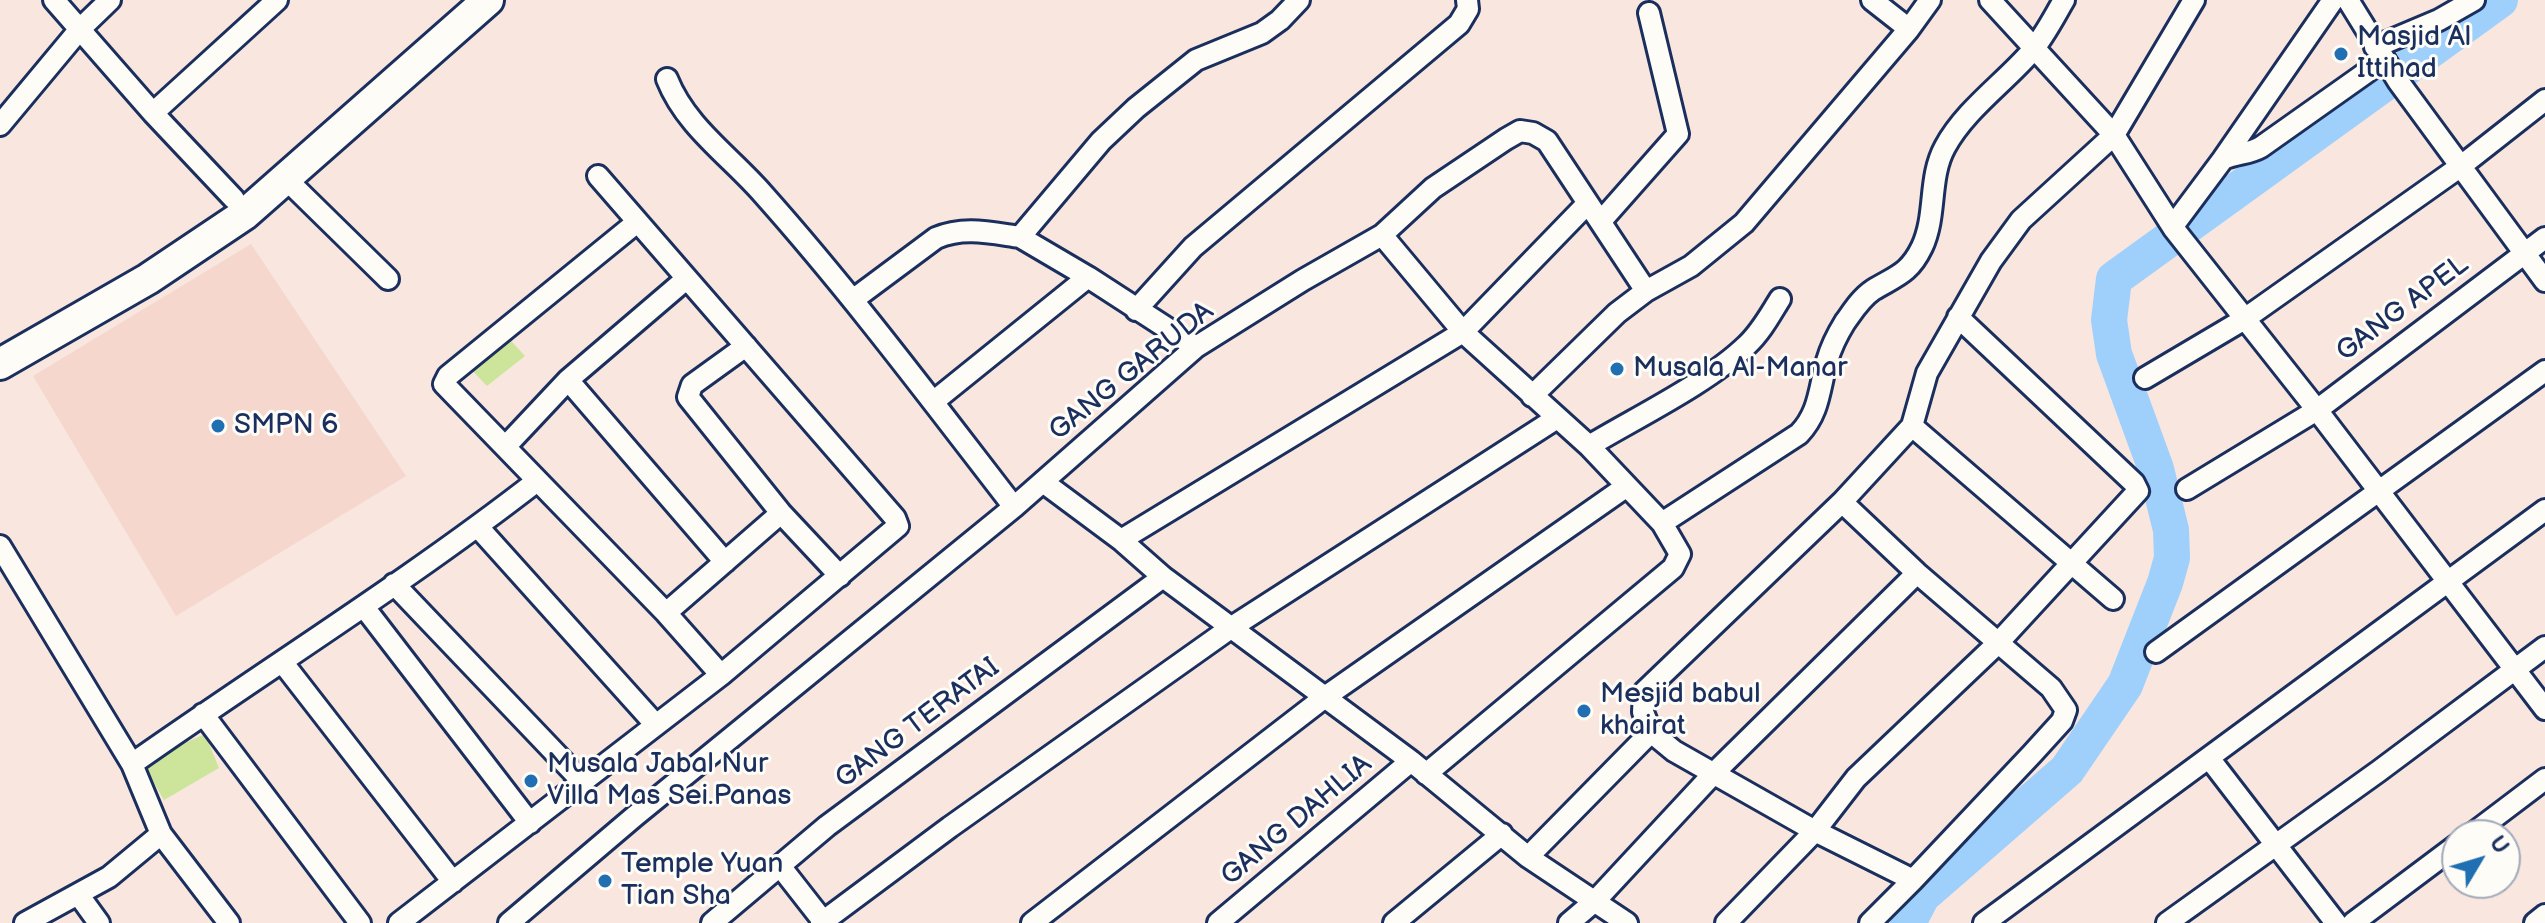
<!DOCTYPE html>
<html>
<head>
<meta charset="utf-8">
<style>
	body { margin:0 }
	#map { position:relative; width:2545px; height:923px; overflow:hidden; background:#f8e6df; font-family:"Balsamiq Sans",sans-serif }
	canvas { display:block }
	.north { position:absolute; left:2441px; top:819px; width:80px; height:80px; box-sizing:border-box; background:#fdfcf7; border:2px solid #a3aaba; border-radius:50%; rotate:52deg; font-size:22px; font-weight:700; line-height:32px; text-align:center; color:#1b2f5e }
	.north::after { content:''; display:block; margin:auto; width:28px; height:36px; background:#1f6fb2; clip-path:polygon(50% 0,100% 100%,50% 72%,0 100%) }
</style>
</head>
<body>
<div id="map">
<canvas width="2545" height="923"></canvas>
<div class="north">U</div>
</div>
<script>
const c = document.querySelector('canvas').getContext('2d');
c.lineJoin = 'round';
function fill(path, color) { c.fillStyle = color; c.fill(path, 'evenodd'); }
function strokePath(path, color, width, dash) { c.strokeStyle = color; c.lineWidth = width; c.lineCap = dash ? 'butt' : 'round'; c.setLineDash(dash || []); c.stroke(path); }
function write(font, color, halo, rows, align = 'center') {
  c.font = font + ' "Balsamiq Sans",sans-serif'; c.lineWidth = 6; c.setLineDash([]); c.textBaseline = 'middle'; c.strokeStyle = halo; c.fillStyle = color; for (const [text, x, y, turn = 0] of rows) {
    c.save(); c.translate(x, y); c.rotate((+turn || 0) * Math.PI / 180); c.textAlign = isNaN(turn) ? turn : align; if (halo) c.strokeText(text, 0, 0); c.fillText(text, 0, 0); c.restore();
  }
}
const built = new Path2D(`
	M 251,244 L 406,476 L 176,616 L 33,376 Z`);
const green = new Path2D(`
	M 501,330 L 525,356 L 487,386 L 463,361 Z
	M 205,734 L 219,768 L 164,800 L 142,762 Z`);
const river = new Path2D(`
	M 1908,923 L 1922,896 L 2067,770 L 2125,685 L 2165,583 L 2172,558 L 2171,530 L 2156,469 L 2114,354 L 2109,320 L 2114,279 L 2500,0`);
const minor = new Path2D(`
	M 54,0 L 153,113 L 234,199
	M 1872,0 L 1909,29
	M 1990,0 L 2114,135 L 2174,229 L 2317,410 L 2545,709
	M 2348,0 L 2398,81 L 2545,281
	M 2375,47 L 2439,20 L 2474,0
	M 667,79 C 686,127 730,156 763,194 C 852,294 932,401 1014,507
	M 153,113 L 277,0
	M 0,125 L 80,29 L 110,0
	M 2223,159 C 2236,153 2249,154 2261,147 L 2384,60
	M 285,178 L 388,279
	M 1602,220 L 1678,134 L 1649,13
	M 636,223 L 448,376 L 444,384 L 666,613 L 721,675
	M 2173,226 L 2223,159 L 2333,0
	M 1382,235 L 1463,332 L 1589,446 L 1662,523 L 1680,554 L 1673,568 L 1426,774
	M 1020,237 L 1088,277 L 1196,347
	M 854,299 L 936,238 C 964,226 991,233 1020,237 L 1101,141 L 1136,108 L 1196,60 L 1262,33 L 1280,20 L 1299,0
	M 1136,310 L 1193,247 L 1459,24 L 1468,9 L 1467,0
	M 746,346 L 692,385 L 688,397 L 781,513 L 840,576
	M 2145,378 L 2243,320 L 2461,166 L 2545,100
	M 568,380 L 725,562
	M 1532,396 L 1617,313 L 1646,291 L 1691,266 L 1744,223 L 1909,29 L 1930,0
	M 933,402 L 1088,277
	M 1912,426 L 2113,599
	M 506,446 L 568,380 L 685,280
	M 1589,446 C 1637,417 1708,383 1747,345 C 1761,332 1770,315 1780,299
	M 1043,482 L 1121,540 L 1163,577 L 1411,761 L 1528,857 L 1627,923
	M 2187,489 L 2317,410 L 2545,238
	M 1842,502 L 1917,573 L 2051,688 L 2066,710 L 2062,721 L 2032,754 L 1913,880
	M 1662,523 L 1799,434 C 1820,412 1819,388 1827,361 C 1831,347 1837,335 1845,322 C 1853,311 1861,298 1873,290 C 1896,276 1909,274 1922,247 C 1937,215 1928,178 1945,147 C 1965,110 2004,83 2031,52 C 2044,37 2054,17 2064,0
	M 478,527 L 656,725
	M 1121,540 L 1463,332 L 1588,203
	M 0,546 L 132,764 L 161,834 L 229,923
	M 394,584 L 581,780
	M 364,607 L 530,823
	M 666,613 L 781,513
	M 2156,652 L 2545,371
	M 283,663 L 453,882
	M 203,714 L 360,923
	M 2209,758 L 2336,923
	M 132,764 C 267,669 407,582 537,481
	M 2471,835 L 2545,779
	M 1528,857 L 1651,732
	M 780,866 L 823,921
	M 78,894 L 99,923
	M 25,923 L 109,877 L 161,834
	M 399,923 L 721,675 L 898,526 L 895,518 L 598,176
	M 509,923 L 635,816 L 1014,507 L 1196,347 L 1303,280 L 1382,235 L 1433,188 L 1506,139 L 1520,131 L 1533,133 L 1547,141 L 1646,291
	M 712,923 L 827,826 L 1163,577
	M 821,923 L 950,827 L 1232,627 L 1557,418
	M 1032,923 L 1325,697 L 1627,486
	M 1218,923 L 1411,761
	M 1394,923 L 1502,834
	M 1569,923 L 1596,900 L 1714,773 L 1917,573
	M 1726,923 L 1815,831 L 1856,778 L 1998,643 L 2138,491 L 2134,483 L 1958,317
	M 1870,923 L 1913,880 L 1815,831 L 1674,751 L 1651,732 L 1643,712 L 1644,692 L 1842,502 L 1912,426 L 1927,373 L 1991,261 L 2021,220 L 2114,135 L 2194,0
	M 1984,923 L 2545,510
	M 2167,923 L 2379,771 L 2545,647
	M 2353,923 L 2457,845
	M 2535,923 L 2545,915`);
const secondary = new Path2D(`
	M 0,364 L 148,279 L 245,214 L 488,0`);
const markers = [
	[2341,54,8,"#1f6fb2"],
	[1617,369,8,"#1f6fb2"],
	[218,426,8,"#1f6fb2"],
	[1584,711,8,"#1f6fb2"],
	[531,781,8,"#1f6fb2"],
	[605,881,8,"#1f6fb2"]
];
const poiNames = [
	["Masjid Al",2357,38],
	["Ittihad",2357,70],
	["Musala Al-Manar",1633,369],
	["SMPN 6",234,426],
	["Mesjid babul",1600,695],
	["khairat",1600,727],
	["Musala Jabal Nur",547,765],
	["Villa Mas Sei.Panas",547,797],
	["Temple Yuan",621,865],
	["Tian Sha",621,897]
];
const streetNames = [
	["GANG APEL",2403,309,-37],
	["GANG GARUDA",1132,372,-39],
	["GANG TERATAI",918,724,-37],
	["GANG DAHLIA",1297,821,-40]
];
fill(built, '#f5d7ce');
fill(green, '#cde59a');
strokePath(river, '#9fd0fb', 36);
strokePath(minor, '#1b2f5e', 26);
strokePath(secondary, '#1b2f5e', 36);
strokePath(minor, '#fdfcf7', 20);
strokePath(secondary, '#fdfcf7', 30);
for (const [x, y, r, color] of markers) { const dot = new Path2D(); dot.arc(x, y, r, 0, 2 * Math.PI); c.fillStyle = color; c.fill(dot); strokePath(dot, '#fdfcf7', 3); }
write('28px', '#1b2f5e', '#fdfcf7', poiNames, 'left');
write('28px', '#1b2f5e', '#fdfcf7', streetNames);
</script>
</body>
</html>
